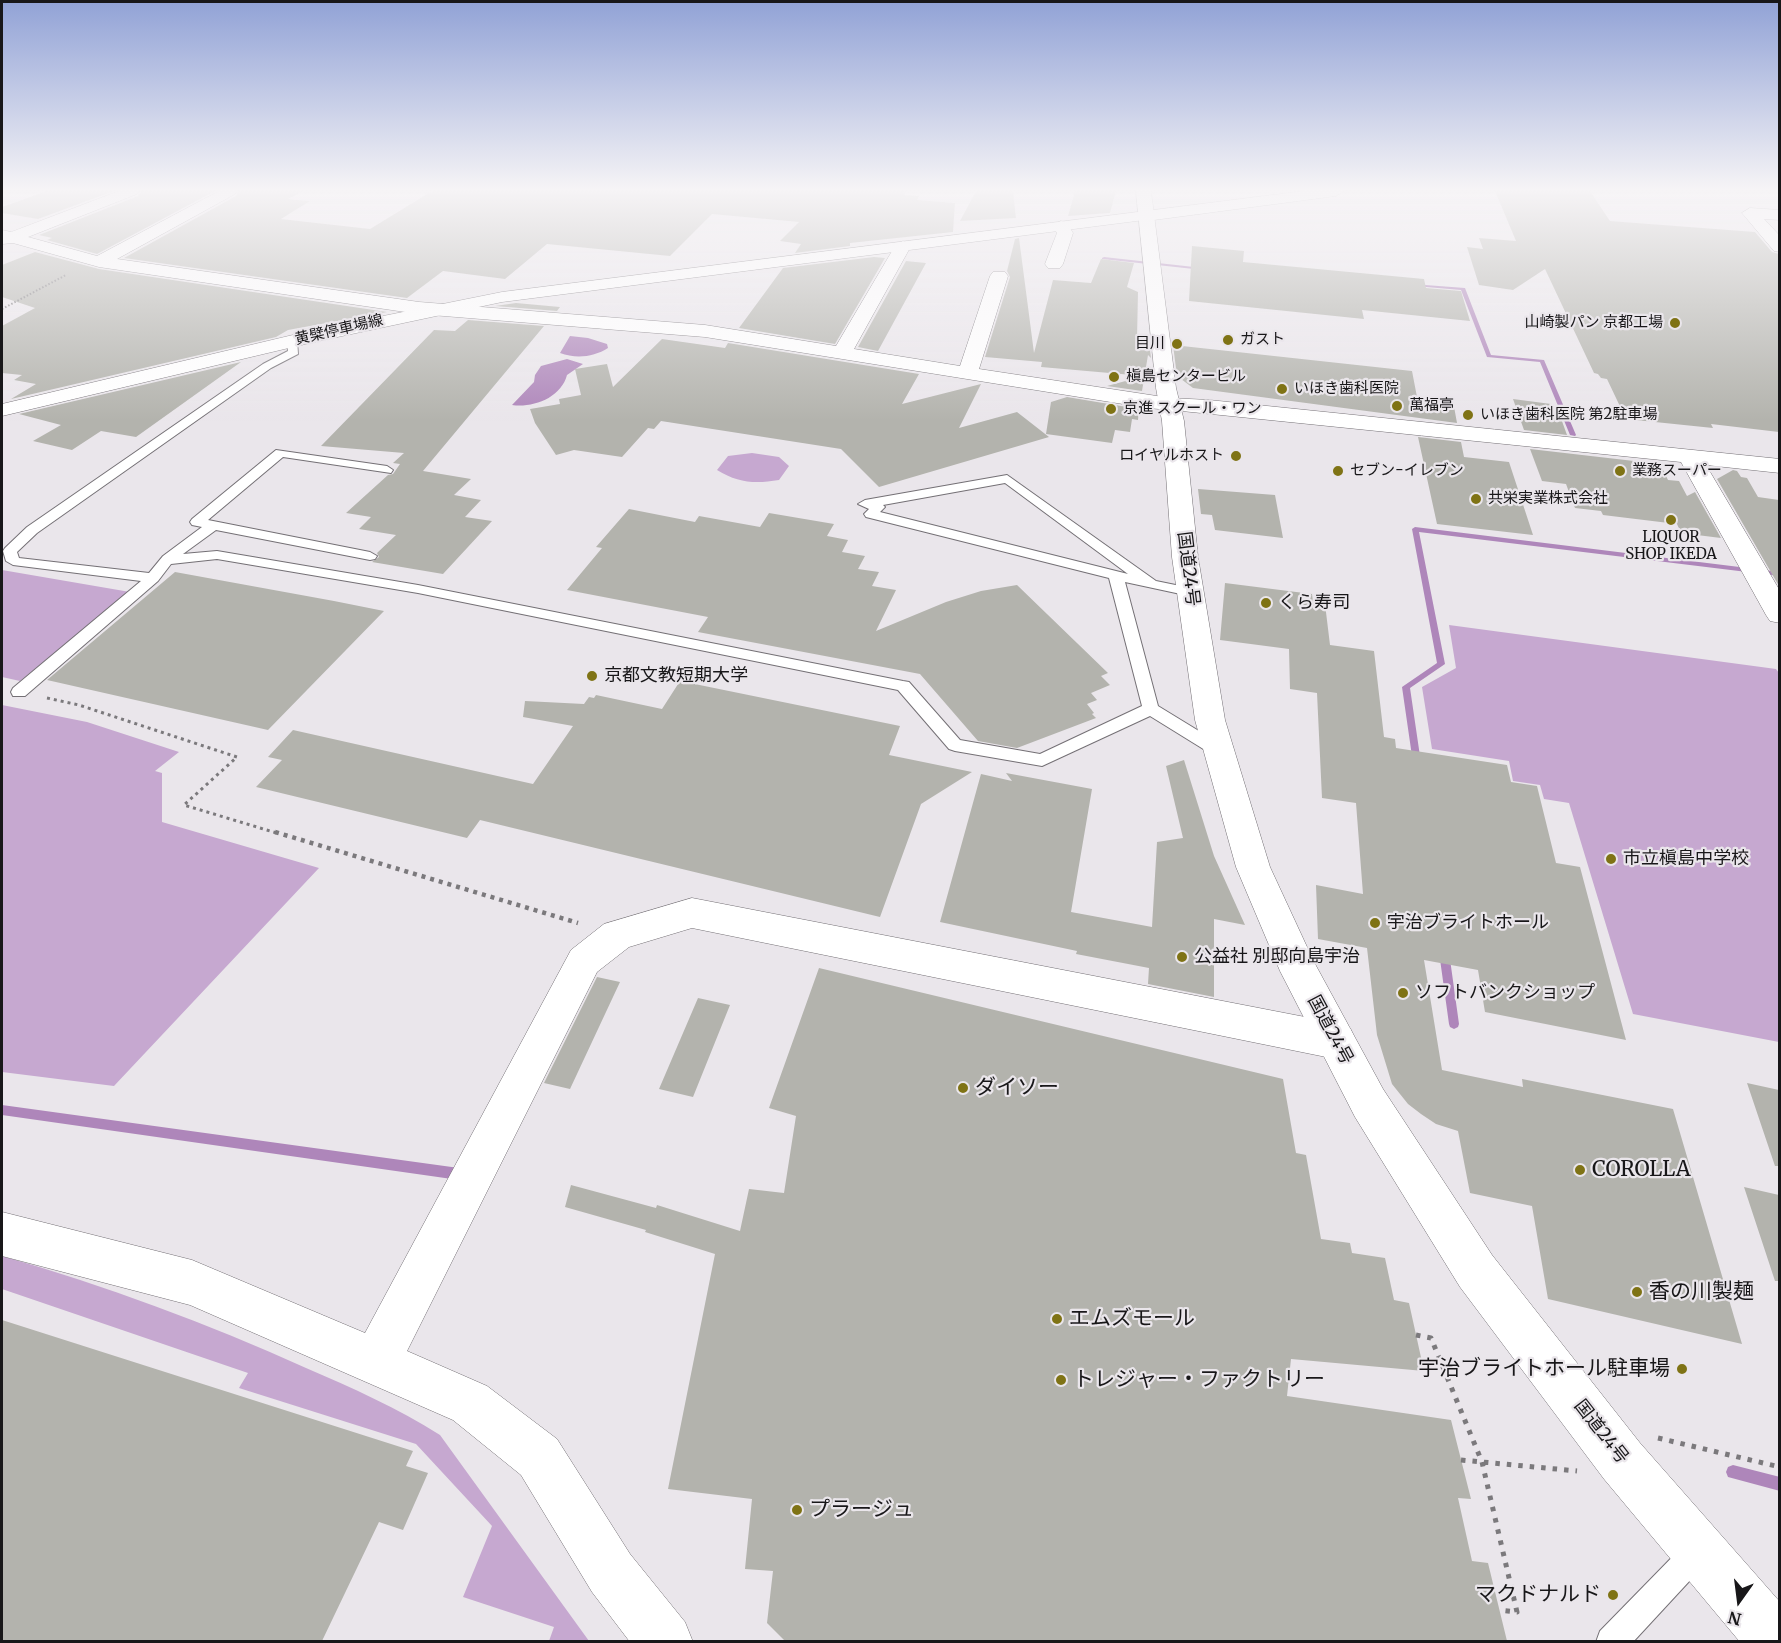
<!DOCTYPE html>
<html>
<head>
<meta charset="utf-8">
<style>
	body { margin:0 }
	#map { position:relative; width:1781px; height:1643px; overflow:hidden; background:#eae6eb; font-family:Merriweather,serif }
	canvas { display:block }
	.frame { position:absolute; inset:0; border:3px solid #181719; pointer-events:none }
	.north { position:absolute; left:1709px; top:1571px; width:60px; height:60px; -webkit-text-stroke:4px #eae6eb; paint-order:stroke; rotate:194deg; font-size:16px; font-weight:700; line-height:24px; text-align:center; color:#181719 }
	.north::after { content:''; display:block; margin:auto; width:21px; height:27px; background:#181719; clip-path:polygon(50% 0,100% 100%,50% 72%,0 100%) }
</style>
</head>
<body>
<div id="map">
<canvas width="1781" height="1643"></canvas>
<div class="frame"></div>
<div class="north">N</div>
</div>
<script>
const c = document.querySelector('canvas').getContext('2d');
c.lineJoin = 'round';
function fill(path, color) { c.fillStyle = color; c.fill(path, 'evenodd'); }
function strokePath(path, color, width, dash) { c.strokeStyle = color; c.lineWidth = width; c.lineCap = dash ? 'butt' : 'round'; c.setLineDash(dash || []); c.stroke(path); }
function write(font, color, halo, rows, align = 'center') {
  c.font = font + ' Merriweather,"Noto Sans JP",serif'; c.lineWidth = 4.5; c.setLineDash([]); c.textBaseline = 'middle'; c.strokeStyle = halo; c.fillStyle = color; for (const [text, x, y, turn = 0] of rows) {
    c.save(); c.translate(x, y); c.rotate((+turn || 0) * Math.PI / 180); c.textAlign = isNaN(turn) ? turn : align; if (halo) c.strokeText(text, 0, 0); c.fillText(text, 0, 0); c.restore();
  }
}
const green = new Path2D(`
	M 752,453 L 779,457 L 789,466 L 779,480 C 755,484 738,483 717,470 L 728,456 Z
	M 2,570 L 130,592 L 20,681 L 2,677 Z
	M 1449,625 L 1776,669 L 1779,673 L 1779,1042 L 1633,1014 L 1569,803 L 1544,799 L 1540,785 L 1513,781 L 1509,761 L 1432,749 L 1422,687 L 1456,668 Z
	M 2,705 L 87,722 L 179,752 L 155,771 L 162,773 L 162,822 L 319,868 L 114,1086 L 2,1072 Z
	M 2,1256 C 106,1286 207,1323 306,1368 C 352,1388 398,1408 440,1435 L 589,1641 L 549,1641 L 554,1627 L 463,1597 L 492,1526 L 416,1444 L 239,1388 L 248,1373 L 2,1289 Z`);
const water = new Path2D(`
	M 570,336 L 588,338 L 607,344 L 608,348 C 594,357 576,359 560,353 Z
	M 567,359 L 583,364 L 567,375 C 561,398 533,408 512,405 L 534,382 L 535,375 L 541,366 Z`);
const stream = new Path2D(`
	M 1104,257 L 1203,268 L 1205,269 L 1203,270 L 1102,259 L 1102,258 Z
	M 1412,284 L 1465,288 L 1491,355 L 1544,360 L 1576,435 L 1575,436 L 1570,435 L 1540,362 L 1487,357 L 1461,290 L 1414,286 L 1412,286 Z
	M 1415,527 L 1780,572 L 1780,576 L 1419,532 L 1445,664 L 1410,688 L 1421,763 L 1417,766 L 1413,763 L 1402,687 L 1437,663 L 1412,529 Z
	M 1444,948 L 1448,949 L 1449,952 L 1459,1024 L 1458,1027 L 1454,1029 L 1450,1027 L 1449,1024 L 1439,952 L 1440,949 Z
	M 2,1105 L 459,1168 L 463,1170 L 465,1174 L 463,1178 L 459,1180 L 2,1115 Z
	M 1733,1465 L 1780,1477 L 1780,1491 L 1728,1477 L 1726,1472 L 1728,1467 Z`);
const building = new Path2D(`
	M 47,191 L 114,191 L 38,219 L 2,213 L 2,207 Z
	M 142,191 L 215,191 L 97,254 L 47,240 L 52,238 L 39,235 L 138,196 Z
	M 239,191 L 303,191 L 288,199 L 310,201 L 281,219 L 370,229 L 432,191 L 907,191 L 904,195 L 919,196 L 917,200 L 955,203 L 953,232 L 850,243 L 850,246 L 795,253 L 801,244 L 780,241 L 799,222 L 712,214 L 670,256 L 547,244 L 505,279 L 443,271 L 407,298 L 124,258 L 236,196 Z
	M 976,191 L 1013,191 L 1016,218 L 960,221 Z
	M 1075,191 L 1116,191 L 1110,213 L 1068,216 Z
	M 1495,191 L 1590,191 L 1610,221 L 1755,232 L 1772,252 L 1779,254 L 1779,432 L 1711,424 L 1713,428 L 1626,419 L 1607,379 L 1601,378 L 1598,374 L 1594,373 L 1545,269 L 1513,290 L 1479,285 L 1467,247 L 1483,249 L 1479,238 L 1516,241 Z
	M 1019,238 L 1034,353 L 1053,280 L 1091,283 L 1101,259 L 1134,263 L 1127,287 L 1138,292 L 1137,339 L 1149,342 L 1151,358 L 1148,355 L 1142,391 L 1107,386 L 1144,376 L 1041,367 L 1042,362 L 985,357 L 1010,277 L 1007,271 L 1015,239 Z
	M 1192,246 L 1244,251 L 1243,262 L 1424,279 L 1426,288 L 1461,291 L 1470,321 L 1362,310 L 1364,319 L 1189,301 Z
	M 35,252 L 99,269 L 387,312 L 288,330 L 276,337 L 11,399 L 36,384 L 14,380 L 22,375 L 2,373 L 2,326 L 35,308 L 2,297 L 2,265 Z
	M 874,257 L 885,258 L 835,344 L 739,328 L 783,268 Z
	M 906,261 L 926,263 L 878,351 L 858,347 Z
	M 516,303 L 560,307 L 557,311 L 495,306 Z
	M 468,320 L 544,326 L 423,471 L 471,479 L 454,495 L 481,500 L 465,517 L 492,521 L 443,574 L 372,562 L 379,557 L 377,553 L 396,535 L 359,529 L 371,517 L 346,513 L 388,475 L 393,474 L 400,464 L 393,463 L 404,453 L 321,446 L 434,330 L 455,331 Z
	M 662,339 L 725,348 L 728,343 L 919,374 L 902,404 L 981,384 L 959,428 L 1017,412 L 1049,437 L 879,487 L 841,449 L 661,421 L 654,429 L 648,428 L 622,457 L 574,450 L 556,455 L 535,423 L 530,409 L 560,404 L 559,399 L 581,395 L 575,369 L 607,364 L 613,387 Z
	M 1173,345 L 1412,371 L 1417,397 L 1453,401 L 1457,423 L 1193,388 L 1177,376 Z
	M 241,362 L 136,437 L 101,431 L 72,450 L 33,441 L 61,425 L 19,414 Z
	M 1067,397 L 1139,409 L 1138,420 L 1132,419 L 1130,432 L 1115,430 L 1112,443 L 1046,434 L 1051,402 Z
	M 1513,399 L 1551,404 L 1554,413 L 1559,413 L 1567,435 L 1524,430 Z
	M 1418,437 L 1461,442 L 1464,457 L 1509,462 L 1533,535 L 1437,524 Z
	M 1530,449 L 1660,464 L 1668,480 L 1679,481 L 1687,496 L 1695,492 L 1721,538 L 1681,533 L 1677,524 L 1603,515 L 1601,511 L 1575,508 L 1566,484 L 1542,481 Z
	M 1733,470 L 1737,471 L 1741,477 L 1747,478 L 1758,497 L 1779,500 L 1779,586 L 1717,479 Z
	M 1198,489 L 1275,495 L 1283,538 L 1215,530 L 1212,515 L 1201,514 Z
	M 629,509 L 695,522 L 699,516 L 760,527 L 769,513 L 834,524 L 827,536 L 848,540 L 842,552 L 865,556 L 858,569 L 879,572 L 872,586 L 896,590 L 876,631 L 946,602 L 981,591 L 1017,585 L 1108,673 L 1101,676 L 1110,685 L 1091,693 L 1097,700 L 1087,704 L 1094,713 L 1092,714 L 1096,718 L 1017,748 L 978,741 L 920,674 L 698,632 L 708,617 L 567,590 L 602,548 L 596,547 Z
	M 175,572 L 334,601 L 384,611 L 268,730 L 47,680 Z
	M 1225,583 L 1312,594 L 1313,602 L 1325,604 L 1330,645 L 1374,651 L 1384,737 L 1395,739 L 1396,748 L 1507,765 L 1511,782 L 1537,786 L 1556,863 L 1580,867 L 1626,1040 L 1485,1012 L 1478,970 L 1424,960 L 1442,1070 L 1523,1087 L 1522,1079 L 1673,1109 L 1742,1344 L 1548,1299 L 1532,1206 L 1470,1193 L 1458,1131 L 1436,1124 L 1421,1114 L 1408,1104 L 1392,1084 L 1377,1035 L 1367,948 L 1318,939 L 1316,885 L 1363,894 L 1356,803 L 1322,798 L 1317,693 L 1290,689 L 1289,649 L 1220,640 Z
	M 680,681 L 900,726 L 889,755 L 972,772 L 921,804 L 880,917 L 480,820 L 467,838 L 256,787 L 282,760 L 268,757 L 293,730 L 533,784 L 573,726 L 523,717 L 525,701 L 584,704 L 589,697 L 594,698 L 596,695 L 662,709 Z
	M 1184,760 L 1214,856 L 1245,925 L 1214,919 L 1214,997 L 1148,984 L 1149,968 L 1076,954 L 1077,951 L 940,922 L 981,774 L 1012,781 L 1006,773 L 1092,789 L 1071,912 L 1152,927 L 1157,842 L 1183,838 L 1166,766 Z
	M 819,968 L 1283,1079 L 1296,1153 L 1306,1155 L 1321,1239 L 1350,1243 L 1352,1253 L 1385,1258 L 1394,1300 L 1409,1303 L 1424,1371 L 1291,1359 L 1287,1396 L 1451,1420 L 1471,1499 L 1458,1498 L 1472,1561 L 1488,1563 L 1507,1641 L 785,1641 L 767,1623 L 773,1571 L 745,1569 L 752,1499 L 668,1489 L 715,1254 L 645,1232 L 646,1230 L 565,1207 L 571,1185 L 656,1208 L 657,1205 L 740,1231 L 749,1189 L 784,1193 L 796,1116 L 769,1108 Z
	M 597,977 L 620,982 L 570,1089 L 544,1083 Z
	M 698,998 L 730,1005 L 693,1097 L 659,1089 Z
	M 1747,1083 L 1779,1090 L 1779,1166 L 1775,1166 Z
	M 1744,1187 L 1779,1195 L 1779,1281 L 1775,1281 Z
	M 2,1320 L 413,1451 L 406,1466 L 428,1473 L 403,1530 L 379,1522 L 322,1641 L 2,1641 Z`);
const pathFar3 = new Path2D(`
	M 2,309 L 66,275`);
const pathFar2 = new Path2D(`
	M 47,698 L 79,705 L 237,757 L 184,805 L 280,834`);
const pathFar1 = new Path2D(`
	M 275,832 L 578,923`);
const path = new Path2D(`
	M 1416,1335 L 1431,1338 L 1482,1462 L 1517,1612 L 1499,1610
	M 1658,1438 L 1780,1467
	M 1461,1460 L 1577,1471`);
const service = new Path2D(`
	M 292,337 L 297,340 L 298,354 L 271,368 L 37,533 L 17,552 L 19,558 L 149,573 L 163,556 L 202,527 L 192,525 L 190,522 L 192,519 L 276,450 L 387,466 L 393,470 L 391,473 L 283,457 L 208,520 L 370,552 L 377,556 L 375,559 L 370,560 L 216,530 L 183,554 L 217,551 L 418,585 L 903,681 L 909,682 L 960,740 L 1040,754 L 1142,706 L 1109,578 L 866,517 L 864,514 L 869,509 L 858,504 L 865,500 L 1007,475 L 1156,581 L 1195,589 L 1197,592 L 1195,595 L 1190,596 L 1125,582 L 1158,706 L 1225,747 L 1227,751 L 1225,755 L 1213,755 L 1150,716 L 1042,766 L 955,751 L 949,749 L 898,690 L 418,593 L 217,559 L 171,564 L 158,581 L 25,696 L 13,696 L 11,692 L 13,688 L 141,581 L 13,565 L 6,561 L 3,551 L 5,548 L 27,527 L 263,364 L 288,351 L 287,340 ZM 1005,483 L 1128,574 L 880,512 L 885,507 L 883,505 Z
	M 1697,1537 L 1707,1542 L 1712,1552 L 1707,1562 L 1633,1642 L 1596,1642 L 1600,1631 L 1687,1542 Z`);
const minor = new Path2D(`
	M 119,191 L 140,191 L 137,194 L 28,237 L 97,256 L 219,191 L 237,191 L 235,194 L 117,259 L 419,302 L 705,325 L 836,346 L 895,246 L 903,241 L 911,246 L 854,349 L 960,366 L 990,276 L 993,272 L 1005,272 L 1008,276 L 979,369 L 1170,398 L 1178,399 L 1181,404 L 1178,409 L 1170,410 L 1148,408 L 705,337 L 419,314 L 99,267 L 13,243 L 2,244 L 2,230 L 11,232 Z
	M 1750,208 L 1780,210 L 1780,220 L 1764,219 L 1780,236 L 1780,252 L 1774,251 L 1742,213 Z
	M 1061,221 L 1067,223 L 1073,233 L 1063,264 L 1060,268 L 1048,268 L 1045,264 L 1057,233 L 1053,226 Z
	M 692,898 L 1336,1023 L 1350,1028 L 1356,1041 L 1350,1054 L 1336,1059 L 692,928 L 629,947 L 597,972 L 407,1351 L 487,1386 L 557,1439 L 630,1554 L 685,1622 L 693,1642 L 630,1642 L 592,1592 L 521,1475 L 453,1420 L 190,1305 L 2,1256 L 2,1212 L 192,1260 L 365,1333 L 571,950 L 604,924 Z`);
const tertiary = new Path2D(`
	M 1304,191 L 1344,191 L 1336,196 L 1146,221 L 1138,216 L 1146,211 Z
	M 1170,398 L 1209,400 L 1780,459 L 1780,473 L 1706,465 L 1780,591 L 1780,623 L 1770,621 L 1766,615 L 1681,462 L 1162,409 L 1159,404 L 1162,399 Z`);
const secondary = new Path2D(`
	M 1146,211 L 1152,213 L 1154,216 L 1152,219 L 502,302 L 314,342 L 2,416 L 2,404 L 314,330 L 502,292 Z`);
const trunk = new Path2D(`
	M 1136,191 L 1151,191 L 1176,388 L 1184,421 L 1198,557 L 1225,720 L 1270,867 L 1314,962 L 1383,1089 L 1492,1255 L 1640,1443 L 1780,1602 L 1780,1642 L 1740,1642 L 1604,1479 L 1460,1287 L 1355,1117 L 1280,971 L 1236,867 L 1195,720 L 1172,557 L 1162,421 L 1156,388 Z`);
const markers = [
	[1675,323,6,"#7f7315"],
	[1228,340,6,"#7f7315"],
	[1177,344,6,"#7f7315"],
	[1114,377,6,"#7f7315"],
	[1282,389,6,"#7f7315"],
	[1397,406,6,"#7f7315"],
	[1111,409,6,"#7f7315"],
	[1468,415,6,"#7f7315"],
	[1236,456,6,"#7f7315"],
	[1338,471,6,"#7f7315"],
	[1620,471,6,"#7f7315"],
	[1476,499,6,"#7f7315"],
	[1671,520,6,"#7f7315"],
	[1266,603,6,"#7f7315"],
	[592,676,6,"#7f7315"],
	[1611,859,6,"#7f7315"],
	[1375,923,6,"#7f7315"],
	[1182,957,6,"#7f7315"],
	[1403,993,6,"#7f7315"],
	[963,1088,6,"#7f7315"],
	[1580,1170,6,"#7f7315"],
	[1637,1292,6,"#7f7315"],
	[1057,1319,6,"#7f7315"],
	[1682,1369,6,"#7f7315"],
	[1061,1380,6,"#7f7315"],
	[797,1510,6,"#7f7315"],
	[1613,1595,6,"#7f7315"]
];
const farPoinames = [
	["山崎製パン 京都工場",1663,323,"right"],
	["ガスト",1240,340],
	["目川",1165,344,"right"],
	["槇島センタービル",1126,377],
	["いほき歯科医院",1294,389],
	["萬福亭",1409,406],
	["京進 スクール・ワン",1123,409],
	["いほき歯科医院 第2駐車場",1480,415],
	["ロイヤルホスト",1224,456,"right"],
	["セブン-イレブン",1350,471],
	["業務スーパー",1632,471],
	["共栄実業株式会社",1488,499],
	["LIQUOR",1671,538,"center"],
	["SHOP IKEDA",1671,555,"center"]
];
const farStreetnames = [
	["黄檗停車場線",339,330,-13]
];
const streetNames = [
	["国道24号",1188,569,83],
	["国道24号",1330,1030,62],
	["国道24号",1601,1432,52]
];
const poiNames = [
	["くら寿司",1278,603],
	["京都文教短期大学",604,676],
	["市立槇島中学校",1623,859],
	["宇治ブライトホール",1387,923],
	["公益社 別邸向島宇治",1194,957],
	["ソフトバンクショップ",1415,993]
];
const nearPoinames = [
	["ダイソー",975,1088],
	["COROLLA",1592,1170],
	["香の川製麺",1649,1292],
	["エムズモール",1069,1319],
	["宇治ブライトホール駐車場",1670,1369,"right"],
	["トレジャー・ファクトリー",1073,1380],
	["プラージュ",809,1510],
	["マクドナルド",1601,1595,"right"]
];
fill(green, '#c6a8d0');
fill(water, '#ae86ba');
fill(stream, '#ae86ba');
fill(building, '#b3b3ad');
strokePath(service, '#747075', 2);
strokePath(minor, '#747075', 1);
strokePath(tertiary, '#747075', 1);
strokePath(secondary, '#747075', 1);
strokePath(trunk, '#747075', 1);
strokePath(pathFar3, '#7b797c', 2, [1.5, 2]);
strokePath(pathFar2, '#7b797c', 3, [3, 4]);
strokePath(pathFar1, '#7b797c', 4.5, [4, 5]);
strokePath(path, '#7b797c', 5, [4.5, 7]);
fill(service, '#fff');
fill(minor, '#fff');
fill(tertiary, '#fff');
fill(secondary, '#fff');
fill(trunk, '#fff');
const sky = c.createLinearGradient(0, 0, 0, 421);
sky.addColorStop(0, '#91a2d6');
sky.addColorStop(0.45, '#f6f4f6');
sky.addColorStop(1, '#f6f4f600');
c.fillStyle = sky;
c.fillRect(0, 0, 1781, 421);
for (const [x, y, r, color] of markers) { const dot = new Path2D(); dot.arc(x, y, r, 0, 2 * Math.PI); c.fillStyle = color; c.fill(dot); strokePath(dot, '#eae6eb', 2); }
write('15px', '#181719', '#eae6eb', farPoinames, 'left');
write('15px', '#181719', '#eae6eb', farStreetnames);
write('18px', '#181719', '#eae6eb', streetNames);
write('18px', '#181719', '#eae6eb', poiNames, 'left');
write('21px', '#181719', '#eae6eb', nearPoinames, 'left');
</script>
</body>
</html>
